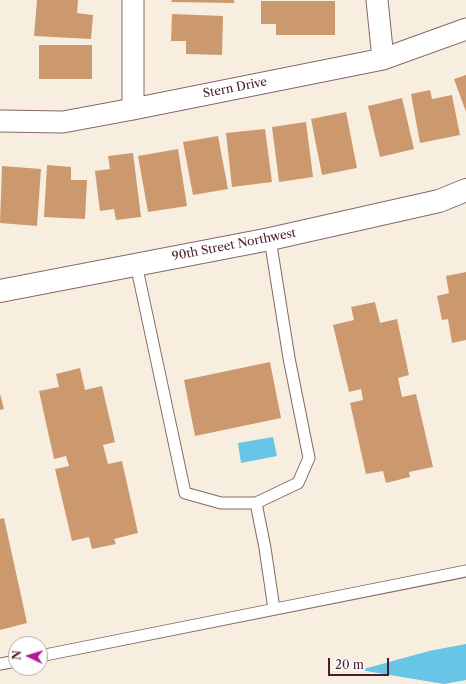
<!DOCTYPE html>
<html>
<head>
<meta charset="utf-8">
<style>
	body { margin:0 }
	#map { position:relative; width:466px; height:684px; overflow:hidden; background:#f8eedf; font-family:"Libre Caslon Text",serif }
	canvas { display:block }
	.north { position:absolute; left:8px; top:636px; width:40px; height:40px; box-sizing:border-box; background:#fff; border:1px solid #b7a5aa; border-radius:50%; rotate:274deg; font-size:11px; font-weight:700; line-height:16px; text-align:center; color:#4a1f2b }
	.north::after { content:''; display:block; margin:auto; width:14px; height:18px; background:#b5179e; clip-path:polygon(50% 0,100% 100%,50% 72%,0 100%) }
	.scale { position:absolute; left:328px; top:658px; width:61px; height:18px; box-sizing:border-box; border:2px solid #4a1f2b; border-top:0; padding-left:5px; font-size:12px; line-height:14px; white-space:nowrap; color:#4a1f2b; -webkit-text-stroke:3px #fff; paint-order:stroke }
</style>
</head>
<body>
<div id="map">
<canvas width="466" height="684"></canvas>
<div class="north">N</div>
<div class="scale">20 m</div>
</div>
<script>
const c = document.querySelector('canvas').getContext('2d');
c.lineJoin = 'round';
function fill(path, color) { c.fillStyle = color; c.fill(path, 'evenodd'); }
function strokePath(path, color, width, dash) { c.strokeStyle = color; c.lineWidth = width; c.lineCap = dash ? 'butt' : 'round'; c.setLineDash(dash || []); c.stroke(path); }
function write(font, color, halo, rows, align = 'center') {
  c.font = font + ' "Libre Caslon Text",serif'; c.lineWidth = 3; c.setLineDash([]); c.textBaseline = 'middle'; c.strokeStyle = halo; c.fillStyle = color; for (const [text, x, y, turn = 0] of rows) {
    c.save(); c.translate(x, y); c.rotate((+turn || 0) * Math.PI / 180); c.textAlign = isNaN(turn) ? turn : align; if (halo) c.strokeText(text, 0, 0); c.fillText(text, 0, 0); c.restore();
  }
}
const water = new Path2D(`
	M 273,437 L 277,456 L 241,463 L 238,443 Z
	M 466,644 L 466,680 L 444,684 L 360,670 L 429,651 Z`);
const building = new Path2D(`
	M 37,0 L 78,0 L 77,13 L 93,15 L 91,39 L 34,36 Z
	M 172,0 L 234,0 L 234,3 L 171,2 Z
	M 261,1 L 335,1 L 335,35 L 276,35 L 276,24 L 261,24 Z
	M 172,14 L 223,16 L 222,55 L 186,54 L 186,41 L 171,41 Z
	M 39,45 L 92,45 L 92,79 L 39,79 Z
	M 466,75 L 466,112 L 454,79 Z
	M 430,90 L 432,99 L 452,95 L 460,135 L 420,143 L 411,94 Z
	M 402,98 L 414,149 L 380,157 L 368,106 Z
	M 346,112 L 357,168 L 322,175 L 311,119 Z
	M 306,122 L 313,177 L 279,182 L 272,127 Z
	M 265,129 L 272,182 L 232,187 L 226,133 Z
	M 218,136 L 228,189 L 193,195 L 183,142 Z
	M 178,149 L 187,206 L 148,212 L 138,156 Z
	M 133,153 L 141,217 L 116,220 L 114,209 L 100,211 L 95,171 L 110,169 L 108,156 Z
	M 47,165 L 71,167 L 71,180 L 87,180 L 85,219 L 44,217 Z
	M 2,166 L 41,169 L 37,226 L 0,223 Z
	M 466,272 L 466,340 L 452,343 L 448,319 L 442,320 L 437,296 L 449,293 L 446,276 Z
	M 375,302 L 380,323 L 397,319 L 409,375 L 398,378 L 402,397 L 416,394 L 433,467 L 409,472 L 410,477 L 386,483 L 383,471 L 366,474 L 350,403 L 363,400 L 361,389 L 349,392 L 333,325 L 354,320 L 351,307 Z
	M 270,362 L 281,418 L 195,436 L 184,380 Z
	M 80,368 L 85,390 L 102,386 L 115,442 L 103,445 L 108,464 L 122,461 L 138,533 L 114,539 L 116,544 L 92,549 L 89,537 L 72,541 L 55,469 L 69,466 L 66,456 L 54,459 L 39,391 L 59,387 L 56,374 Z
	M 0,394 L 4,409 L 0,410 Z
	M 4,518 L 27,623 L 0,630 L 0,519 Z`);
const lane = new Path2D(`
	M 136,264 L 185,493 L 221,503 L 256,503 L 298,483 L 309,458 L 289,358 L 270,239
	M 256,503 L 265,548 L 274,609
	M 40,656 L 466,571
	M 0,664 L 16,661`);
const street = new Path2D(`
	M 133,0 L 133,109
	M 377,0 L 383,59
	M 0,121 L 63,122 L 133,109 L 383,59 L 466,29`);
const secondary = new Path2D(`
	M 0,291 L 270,239 L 439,201 L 466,190`);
const streetNames = [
	["Stern Drive",235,88,-11],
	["90th Street Northwest",234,245,-11]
];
fill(water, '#68c5e6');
fill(building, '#cc996f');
strokePath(lane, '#87676a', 13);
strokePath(street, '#87676a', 23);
strokePath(secondary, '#87676a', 24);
strokePath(lane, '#fff', 11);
strokePath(street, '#fff', 21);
strokePath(secondary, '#fff', 22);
write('12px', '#4a1f2b', '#fff', streetNames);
</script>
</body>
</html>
